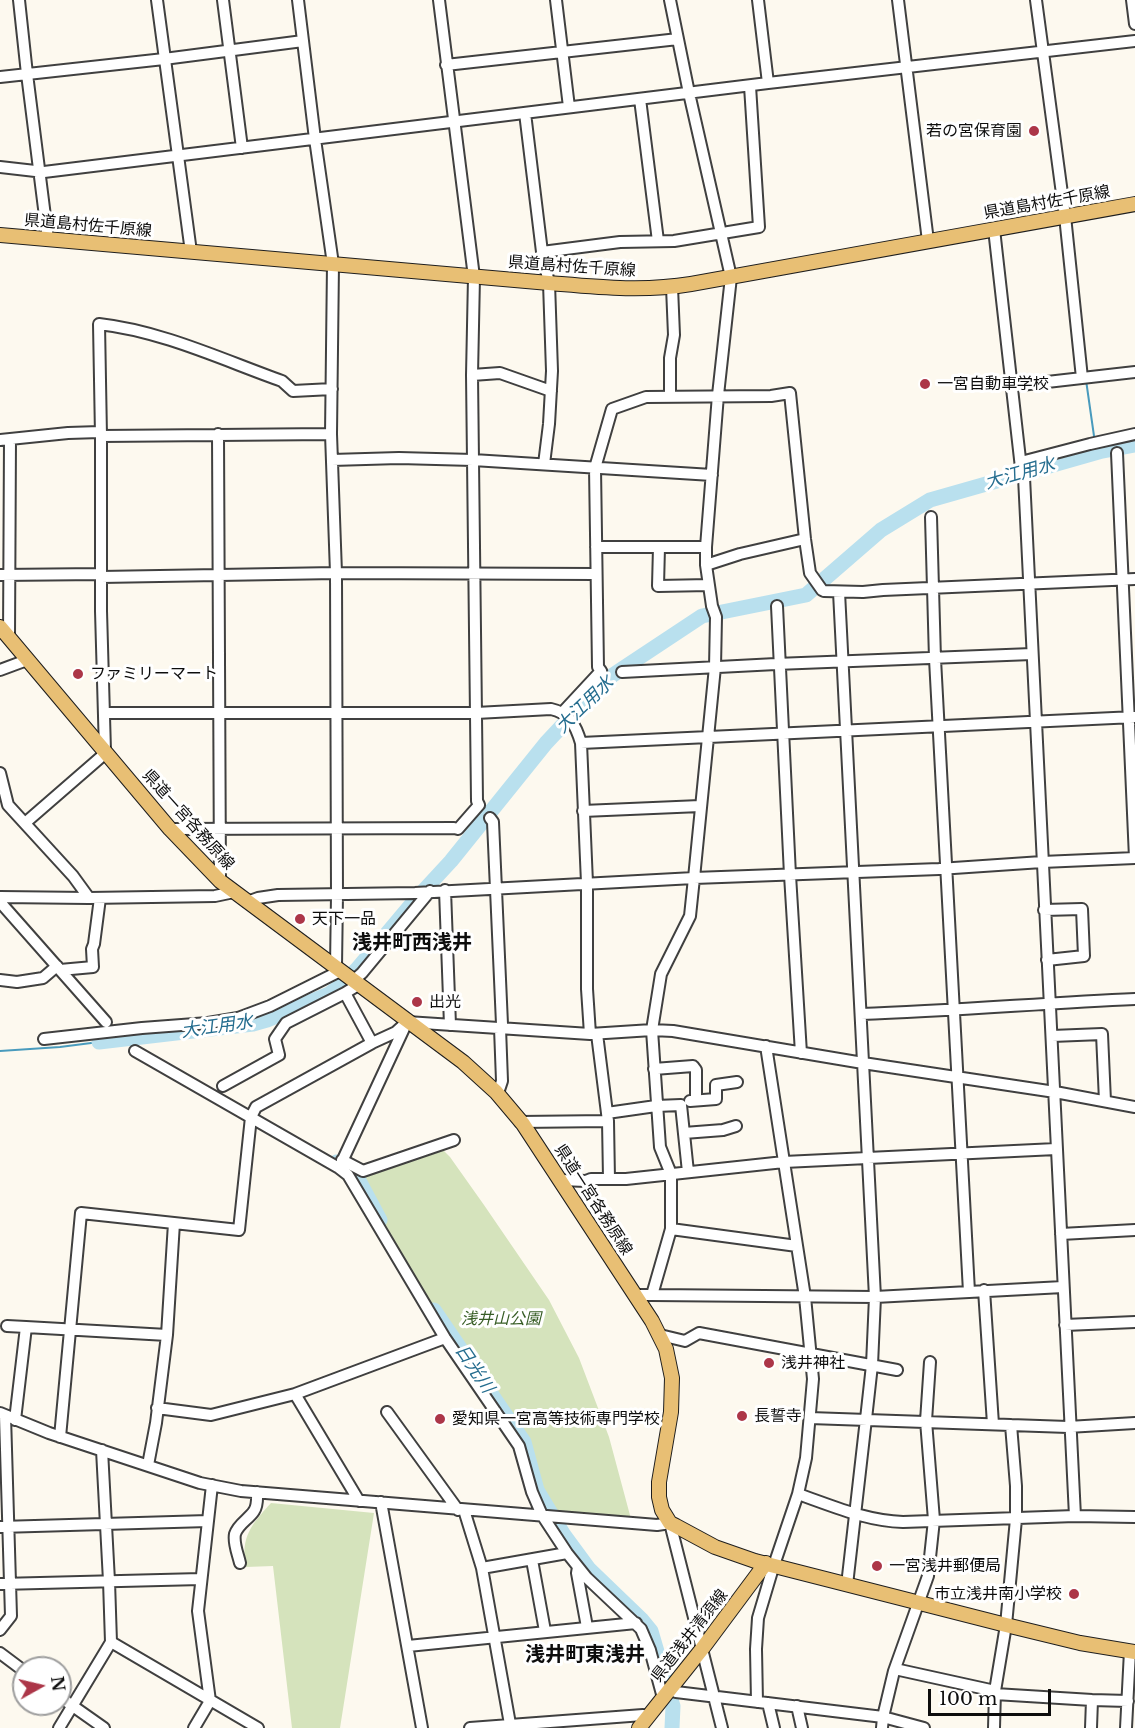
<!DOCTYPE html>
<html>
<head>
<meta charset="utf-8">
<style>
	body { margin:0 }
	#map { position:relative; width:1135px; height:1728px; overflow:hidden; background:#fdf9ef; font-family:"Libre Baskerville",serif }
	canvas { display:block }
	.north { position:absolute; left:12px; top:1656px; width:60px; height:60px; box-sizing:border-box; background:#fff; border:2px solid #9e9e9e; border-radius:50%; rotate:82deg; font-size:16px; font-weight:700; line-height:24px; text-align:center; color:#0d0d0d }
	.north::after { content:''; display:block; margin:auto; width:21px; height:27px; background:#ac3648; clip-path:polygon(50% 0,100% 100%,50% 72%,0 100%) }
	.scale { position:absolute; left:928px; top:1689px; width:123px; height:27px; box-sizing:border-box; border:3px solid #0d0d0d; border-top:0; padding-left:8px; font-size:18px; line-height:21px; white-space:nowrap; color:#0d0d0d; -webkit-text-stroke:4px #fff; paint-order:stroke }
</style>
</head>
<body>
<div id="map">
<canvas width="1135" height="1728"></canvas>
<div class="north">N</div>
<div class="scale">100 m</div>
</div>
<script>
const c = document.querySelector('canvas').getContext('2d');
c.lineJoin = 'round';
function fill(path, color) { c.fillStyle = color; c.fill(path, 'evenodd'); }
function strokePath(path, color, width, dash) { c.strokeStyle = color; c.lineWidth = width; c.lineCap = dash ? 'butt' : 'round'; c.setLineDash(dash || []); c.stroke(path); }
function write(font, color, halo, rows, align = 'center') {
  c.font = font + ' "Libre Baskerville","Noto Sans JP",serif'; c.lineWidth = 6; c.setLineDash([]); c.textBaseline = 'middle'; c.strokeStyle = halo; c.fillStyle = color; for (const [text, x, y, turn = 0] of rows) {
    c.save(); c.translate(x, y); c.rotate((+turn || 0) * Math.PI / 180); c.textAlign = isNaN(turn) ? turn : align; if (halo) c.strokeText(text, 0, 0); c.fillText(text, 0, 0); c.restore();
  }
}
const green = new Path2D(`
	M 442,1149 L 450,1157 L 484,1205 L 549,1300 L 579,1358 L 609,1437 L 631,1519 L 558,1513 L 544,1489 L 525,1442 L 460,1349 L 412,1273 L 360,1177 L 425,1156 Z
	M 271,1503 L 374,1513 L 340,1728 L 292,1728 L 273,1566 L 246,1567 C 240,1537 252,1524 271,1503 Z`);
const stream = new Path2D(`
	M 1086,380 L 1094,436
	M 0,1051 L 60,1047 L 99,1042 L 99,1037`);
const river = new Path2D(`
	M 99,1042 L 253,1024 L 267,1020 L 329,994 L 339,987 L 357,969 L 415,900 L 451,861 L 546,743 L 590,696 L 613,675 L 628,665 L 702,616 L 806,595 L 881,530 L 930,500 L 1102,451 L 1135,445
	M 336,1162 L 356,1175 L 380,1220
	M 434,1310 L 524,1442 L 537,1490 L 564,1535 L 589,1569 L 642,1620 L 651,1631 L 673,1706 L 672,1728`);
const minor = new Path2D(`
	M 19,0 L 27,74 L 48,240
	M 157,0 L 191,252
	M 223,0 L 242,148
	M 298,0 L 315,139 L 333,264 L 331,434 L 336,573 L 337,895 L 336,967
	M 556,0 L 569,107
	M 758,0 L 768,83
	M 898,0 L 928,241
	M 1036,0 L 1065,216 L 1082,378
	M 1132,0 L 1135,24
	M 446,65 L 678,39
	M 0,77 L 164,59 L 303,41
	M 640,99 L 658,241
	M 525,113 L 542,252 L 549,283 L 552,371 L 549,424 L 544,464
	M 0,167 L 44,172 L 768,83 L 1135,41
	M 994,229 L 1021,468 L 1024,477 L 1075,1516
	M 542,252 L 620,242 L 674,241 L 759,227 L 750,86
	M 472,375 L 500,373 L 551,391
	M 1012,386 L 1135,372
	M 670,397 L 670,358 L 674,335 L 672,287
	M 218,434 L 220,881
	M 101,436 L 331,434
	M 0,440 L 68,433 L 100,432
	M 1117,453 L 1135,858
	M 332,460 L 399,458 L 473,460 L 712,475
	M 1021,462 L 1090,444 L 1135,434
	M 931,517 L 935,659 L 969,1292
	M 596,547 L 706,547
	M 659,547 L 658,586 L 709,585
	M 706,565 L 740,554 L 805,539
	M 0,575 L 101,574
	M 101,577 L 336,573 L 596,574
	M 839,592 L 875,1297 L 872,1365 L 866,1419 L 847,1585
	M 777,606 L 790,875 L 801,1053
	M 9,638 L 10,439
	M 0,670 L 27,660
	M 622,672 L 776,664 L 1032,654
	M 104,713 L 476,713 L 551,709 C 570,713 576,726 581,743 L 587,883 L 587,989 L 590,1034
	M 562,713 L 601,671 L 598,667 L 595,468 L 612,409 L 646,397 L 771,396 L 790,393 L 805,539 L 810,573 L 822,590 L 824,591 L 863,592 L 883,590 L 1135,579
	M 581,743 L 1135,717
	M 0,773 L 8,805 L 73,876 L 89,898
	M 583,811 L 700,806
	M 490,818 L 493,822 L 502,1024 L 500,1028 L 502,1081 L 499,1090 L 496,1092
	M 25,823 L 101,757 L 105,751 L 101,611 L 101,436 L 99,324 C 162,331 223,360 282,381 L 293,391 L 332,389
	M 170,829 L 454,828 L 458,829 L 479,805 L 477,801 L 472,375 L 474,277 L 439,0
	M 445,890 L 450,1025
	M 0,897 L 89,898 L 215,896 L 234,892
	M 0,902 L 106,1022
	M 247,902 L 258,898 L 278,895 L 415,893 L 694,878 L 939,869 L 1042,862 L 1135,858
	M 1044,910 L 1082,909 L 1084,956 L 1047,960
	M 60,970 L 93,967 L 92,949 L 94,944 L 100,898
	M 0,980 L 17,982 L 43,978 L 57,966
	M 353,981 L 362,973 L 430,891
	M 345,993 L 372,1043
	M 861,1014 C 953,1011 1044,1003 1135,999
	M 407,1022 L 590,1034 L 652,1030 L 673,1031 L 863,1063 L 1055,1092 L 1135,1107
	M 597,1034 L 608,1121 L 609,1179
	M 1052,1036 L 1102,1034 L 1105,1101
	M 44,1039 L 142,1028 L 208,1023 L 238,1018 L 270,1006 L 340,971
	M 135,1051 L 339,1168 L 348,1175 L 445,1338 L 519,1446 L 532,1492 L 542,1515 L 567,1553 L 587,1578 L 641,1629 L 650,1650 L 663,1698
	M 654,1069 L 693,1066 L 696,1070 L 696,1100
	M 223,1086 L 279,1055 L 275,1039 L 286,1023 L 345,993 L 358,985
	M 690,1101 L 716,1099 L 716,1085 L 737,1082
	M 607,1113 L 656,1106 L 681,1105 L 688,1172
	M 520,1122 L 608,1121
	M 684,1133 L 723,1130 L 736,1126
	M 342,1160 L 363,1171 L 454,1140
	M 561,1180 L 586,1181 L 591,1179 L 626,1179 L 784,1162 L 1056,1149
	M 671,1229 L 797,1246
	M 1061,1234 L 1135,1230
	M 984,1290 L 993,1424
	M 635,1295 L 652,1295 L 671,1229 L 671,1174 L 660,1147 L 652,1030 L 661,974 L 690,916 L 694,878 L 715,667 L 716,617 L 712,606 L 706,565 L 706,547 L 718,395 L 731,277 L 689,93 L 670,0
	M 652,1295 L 875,1297 L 1063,1287
	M 1065,1325 L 1135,1322
	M 7,1326 L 26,1327
	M 660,1335 L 685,1341 L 699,1333 L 897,1370
	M 295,1394 L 359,1501
	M 157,1408 L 211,1415 L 295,1394 L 445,1338
	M 387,1412 L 458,1510
	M 0,1413 L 49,1433 L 200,1483 L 241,1491 L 657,1525 L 670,1523 L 722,1728
	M 810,1418 L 1068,1427 L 1135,1423
	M 15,1420 L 26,1327 L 167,1335
	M 60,1437 L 81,1213 L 239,1230 L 251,1117 L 256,1107 L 372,1043 L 396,1032 L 407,1022 L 339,1168
	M 102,1450 L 109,1581 L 111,1642 L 258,1728
	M 148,1465 L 156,1423 L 167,1335 L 174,1223
	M 798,1494 C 833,1506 866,1521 903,1522 L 1075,1516 L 1135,1517
	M 381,1502 L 422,1728
	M 464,1510 L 482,1568 L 510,1724
	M 0,1527 L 208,1521
	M 532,1560 L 545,1631
	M 240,1563 C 238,1554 233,1543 235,1534 C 238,1524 249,1519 254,1511 C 258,1505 257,1498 257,1492
	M 578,1567 L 577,1573 L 587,1627
	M 482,1568 L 567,1553
	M 0,1584 L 201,1579
	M 0,1630 L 11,1616 L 5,1416
	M 408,1646 L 636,1623
	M 0,1653 L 24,1671
	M 895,1669 L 995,1691
	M 671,1688 L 676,1692 L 883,1717 L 924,1728
	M 995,1694 L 1092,1700 L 1128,1701
	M 60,1697 L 104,1728
	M 757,1702 L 756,1649 L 758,1618 L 772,1571 L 798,1494 L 806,1458 L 813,1379 L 805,1297 L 766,1046
	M 768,1703 L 774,1728
	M 797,1706 L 802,1728
	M 59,1728 L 111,1642
	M 194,1728 L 210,1701 L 198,1611 L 212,1485
	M 470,1728 L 643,1715 L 648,1717
	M 882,1728 L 883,1717 L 894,1671 L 928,1576 L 934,1520 L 926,1421 L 930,1362
	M 994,1728 L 995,1691 L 1006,1625 L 1016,1519 L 1016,1486 L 1011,1425
	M 1091,1728 L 1092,1700
	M 1126,1728 L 1130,1651`);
const major = new Path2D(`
	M 0,235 L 549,283 C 597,287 642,292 691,284 L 1135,204
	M 0,627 L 170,829 L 220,881 L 463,1062 L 496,1092 L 523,1124 L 652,1321 L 666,1349 L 672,1378 L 671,1412 L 659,1482 L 659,1497 L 662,1510 L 670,1523 L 676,1526 L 715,1547 L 755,1561 L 1006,1625 L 1080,1643 L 1135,1652
	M 639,1728 L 702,1649 L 766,1563`);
const markers = [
	[1034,131,6,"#ac3648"],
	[925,384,6,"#ac3648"],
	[78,674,6,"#ac3648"],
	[300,919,6,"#ac3648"],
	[417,1002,6,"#ac3648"],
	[769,1363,6,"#ac3648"],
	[742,1416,6,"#ac3648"],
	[440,1419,6,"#ac3648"],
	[877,1566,6,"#ac3648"],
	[1074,1594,6,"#ac3648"]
];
const poiNames = [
	["若の宮保育園",1022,131,"right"],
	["一宮自動車学校",937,384],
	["ファミリーマート",90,674],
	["天下一品",312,919],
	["出光",429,1002],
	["浅井神社",781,1363],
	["長誓寺",754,1416],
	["愛知県一宮高等技術専門学校",452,1419],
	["一宮浅井郵便局",889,1566],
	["市立浅井南小学校",1062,1594,"right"]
];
const streetNames = [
	["県道島村佐千原線",1047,203,-10],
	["県道島村佐千原線",88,226,5],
	["県道島村佐千原線",572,267,4],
	["県道一宮各務原線",188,820,48],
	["県道一宮各務原線",593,1200,57],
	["県道浅井清須線",690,1636,-52]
];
const parkNames = [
	["浅井山公園",501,1319]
];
const waterNames = [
	["大江用水",1020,474,-16],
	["大江用水",585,705,-44],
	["大江用水",217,1027,-8],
	["日光川",474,1369,56]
];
const quarterNames = [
	["浅井町西浅井",412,943],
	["浅井町東浅井",585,1655]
];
fill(green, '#d5e3bc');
strokePath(stream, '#499bbd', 2);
strokePath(river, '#b9e0ee', 15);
strokePath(minor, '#404040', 14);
strokePath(major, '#1e1e1e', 16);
strokePath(minor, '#fff', 10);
strokePath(major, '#e8bf74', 14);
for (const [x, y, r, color] of markers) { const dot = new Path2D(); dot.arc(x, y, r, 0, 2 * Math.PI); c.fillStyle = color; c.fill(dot); strokePath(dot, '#fff', 2); }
write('16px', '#0d0d0d', '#fff', poiNames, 'left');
write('16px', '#0d0d0d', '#fff', streetNames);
write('italic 16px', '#375d25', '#fff', parkNames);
write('italic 18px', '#256d8f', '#fff', waterNames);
write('bold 20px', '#0d0d0d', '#fff', quarterNames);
</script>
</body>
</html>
